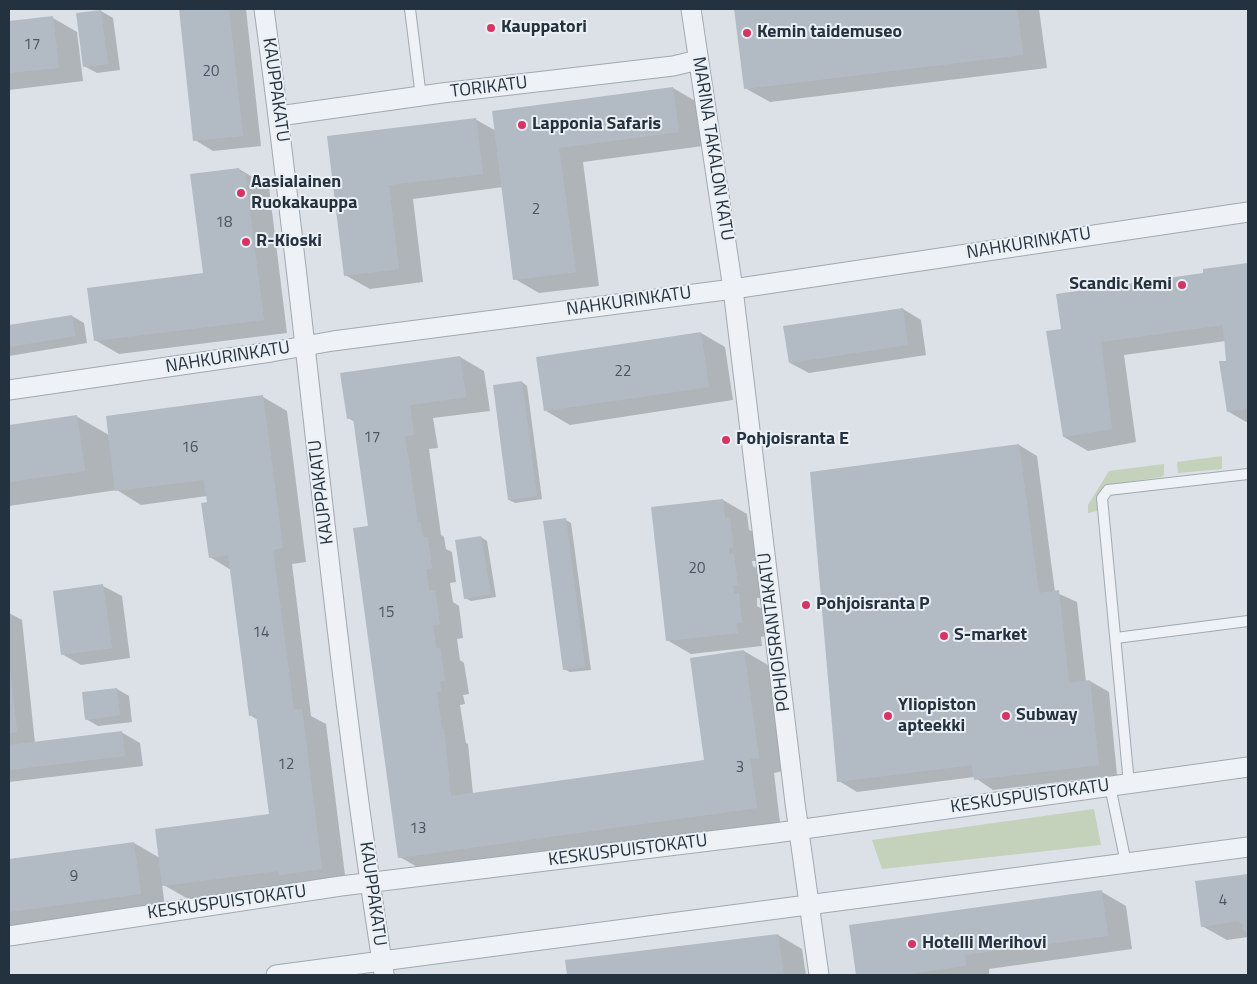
<!DOCTYPE html>
<html>
<head>
<meta charset="utf-8">
<style>
	body { margin:0 }
	#map { position:relative; width:1257px; height:984px; overflow:hidden; background:#dbe1e7; font-family:"Titillium Web",sans-serif }
	canvas { display:block }
	.frame { position:absolute; inset:0; border:10px solid #24313e; pointer-events:none }
</style>
</head>
<body>
<div id="map">
<canvas width="1257" height="984"></canvas>
<div class="frame"></div>
</div>
<script>
const c = document.querySelector('canvas').getContext('2d');
c.lineJoin = 'round';
function fill(path, color) { c.fillStyle = color; c.fill(path, 'evenodd'); }
function strokePath(path, color, width, dash) { c.strokeStyle = color; c.lineWidth = width; c.lineCap = dash ? 'butt' : 'round'; c.setLineDash(dash || []); c.stroke(path); }
function write(font, color, halo, rows, align = 'center') {
  c.font = font + ' "Titillium Web",sans-serif'; c.lineWidth = 4; c.setLineDash([]); c.textBaseline = 'middle'; c.strokeStyle = halo; c.fillStyle = color; for (const [text, x, y, turn = 0] of rows) {
    c.save(); c.translate(x, y); c.rotate((+turn || 0) * Math.PI / 180); c.textAlign = isNaN(turn) ? turn : align; if (halo) c.strokeText(text, 0, 0); c.fillText(text, 0, 0); c.restore();
  }
}
const green = new Path2D(`
	M 1222,456 L 1222,469 L 1178,473 L 1177,462 Z
	M 1164,464 L 1164,475 L 1161,477 L 1107,485 L 1101,493 L 1097,511 L 1088,513 L 1088,505 L 1109,471 Z
	M 1094,809 L 1101,845 L 882,869 L 872,840 Z`);
const shadow = new Path2D(`
	M 181,9 L 246,9 L 261,146 L 213,151 L 195,140 Z
	M 736,9 L 1039,9 L 1047,68 L 770,102 L 745,88 Z
	M 101,11 L 113,18 L 120,70 L 97,73 L 84,66 Z
	M 53,18 L 77,32 L 83,81 L 9,90 L 9,23 Z
	M 673,88 L 697,102 L 703,146 L 583,162 L 599,286 L 539,293 L 515,279 L 503,187 L 413,199 L 423,282 L 370,289 L 345,275 L 328,138 L 475,119 L 496,131 Z
	M 239,169 L 269,187 L 287,333 L 119,354 L 95,340 L 204,274 Z
	M 1248,265 L 1248,423 L 1229,412 L 1226,341 L 1124,355 L 1136,442 L 1088,451 L 1064,437 L 1063,330 L 1205,274 L 1204,270 Z
	M 903,309 L 921,320 L 926,355 L 809,373 L 790,363 Z
	M 72,316 L 84,323 L 87,343 L 9,356 L 9,326 Z
	M 701,333 L 725,347 L 733,400 L 570,425 L 546,411 Z
	M 460,357 L 484,371 L 490,411 L 433,418 L 438,448 L 429,449 L 441,535 L 444,537 L 446,549 L 452,552 L 456,582 L 450,583 L 453,602 L 459,606 L 463,638 L 457,639 L 460,660 L 464,663 L 469,694 L 463,695 L 465,704 L 460,705 L 466,743 L 468,744 L 473,794 L 705,761 L 744,651 L 768,665 L 783,771 L 774,773 L 780,822 L 424,871 L 400,857 L 369,527 L 355,422 L 348,418 Z
	M 522,382 L 527,386 L 542,499 L 515,503 L 509,500 Z
	M 263,397 L 287,411 L 306,562 L 292,564 L 311,716 L 326,724 L 346,883 L 298,885 L 188,899 L 162,884 L 165,908 L 9,927 L 9,860 L 134,843 L 160,858 L 270,815 L 258,720 L 250,715 L 231,570 L 210,557 L 207,496 L 141,505 L 117,490 L 9,506 L 9,426 L 76,416 L 109,435 Z
	M 1019,445 L 1037,456 L 1055,592 L 1077,602 L 1086,682 L 1090,681 L 1109,692 L 1117,775 L 993,790 L 974,777 L 857,792 L 839,781 Z
	M 723,500 L 747,514 L 749,530 L 754,532 L 757,561 L 752,561 L 753,566 L 758,569 L 761,598 L 757,598 L 757,606 L 762,609 L 766,636 L 761,637 L 762,646 L 691,654 L 667,640 Z
	M 566,520 L 571,523 L 591,670 L 570,672 L 564,669 Z
	M 481,537 L 487,541 L 496,597 L 471,601 L 465,598 L 456,541 Z
	M 103,586 L 122,596 L 130,658 L 81,665 L 62,654 Z
	M 9,613 L 22,620 L 35,743 L 121,732 L 140,743 L 143,766 L 9,782 Z
	M 117,689 L 129,696 L 132,722 L 98,726 L 86,719 Z
	M 1248,875 L 1248,937 L 1227,940 L 1202,926 L 1196,882 Z
	M 1102,892 L 1126,906 L 1132,949 L 989,969 L 989,975 L 857,975 L 850,926 Z
	M 778,935 L 802,949 L 806,975 L 568,975 L 567,961 Z`);
const building = new Path2D(`
	M 179,9 L 229,9 L 243,136 L 193,141 Z
	M 734,9 L 1017,9 L 1023,55 L 744,89 Z
	M 101,10 L 108,64 L 83,67 L 76,13 Z
	M 53,16 L 59,68 L 9,73 L 9,21 Z
	M 673,87 L 679,132 L 559,148 L 576,272 L 513,280 L 492,111 Z
	M 476,118 L 483,174 L 389,185 L 399,269 L 344,276 L 327,136 Z
	M 239,168 L 240,173 L 245,172 L 264,320 L 94,341 L 87,288 L 203,273 L 190,174 Z
	M 1248,263 L 1248,409 L 1227,412 L 1219,361 L 1226,361 L 1223,325 L 1101,342 L 1112,429 L 1063,437 L 1046,331 L 1061,329 L 1056,294 L 1203,273 L 1203,269 Z
	M 903,308 L 908,345 L 789,363 L 783,326 Z
	M 72,315 L 75,336 L 9,347 L 9,325 Z
	M 701,332 L 709,387 L 544,411 L 536,357 Z
	M 460,356 L 466,397 L 410,405 L 414,435 L 405,436 L 418,522 L 420,521 L 423,537 L 428,537 L 432,568 L 426,569 L 429,591 L 435,590 L 440,624 L 433,625 L 436,648 L 440,648 L 445,681 L 440,681 L 441,691 L 437,692 L 442,729 L 444,729 L 451,796 L 704,760 L 690,658 L 744,650 L 759,758 L 750,759 L 757,808 L 398,858 L 353,528 L 368,526 L 353,418 L 347,419 L 340,373 Z
	M 522,381 L 537,496 L 508,500 L 493,385 Z
	M 263,395 L 283,548 L 273,550 L 294,710 L 302,709 L 322,869 L 279,875 L 278,871 L 162,886 L 155,829 L 269,814 L 256,715 L 249,716 L 228,555 L 209,558 L 201,503 L 207,502 L 204,480 L 115,491 L 106,416 Z
	M 77,415 L 85,471 L 9,482 L 9,425 Z
	M 1019,444 L 1039,593 L 1059,590 L 1069,683 L 1090,680 L 1099,765 L 974,780 L 972,765 L 837,782 L 810,472 Z
	M 723,499 L 725,518 L 730,517 L 733,547 L 729,548 L 729,554 L 734,553 L 738,585 L 733,585 L 734,594 L 739,593 L 742,623 L 737,623 L 738,633 L 666,641 L 651,507 Z
	M 566,518 L 585,667 L 563,670 L 543,521 Z
	M 481,536 L 491,594 L 464,599 L 455,540 Z
	M 103,584 L 112,648 L 61,655 L 53,591 Z
	M 10,668 L 17,732 L 9,733 L 9,669 Z
	M 117,688 L 120,715 L 85,720 L 82,692 Z
	M 122,731 L 125,756 L 9,770 L 9,745 Z
	M 134,842 L 141,894 L 9,912 L 9,859 Z
	M 1248,874 L 1248,934 L 1241,928 L 1244,926 L 1238,921 L 1201,927 L 1195,881 Z
	M 1102,890 L 1108,936 L 965,955 L 966,966 L 915,973 L 915,975 L 856,975 L 849,925 Z
	M 778,934 L 784,975 L 567,975 L 565,960 Z`);
const service = new Path2D(`
	M 410,9 L 421,97
	M 1116,638 L 1248,621
	M 1129,784 L 1102,498 L 1108,490 L 1248,474
	M 1110,786 L 1126,863`);
const minor = new Path2D(`
	M 264,9 C 308,330 333,654 384,974
	M 691,9 L 733,289 L 795,803 L 819,975
	M 279,116 L 442,93 L 673,66 L 698,60
	M 9,390 L 271,352 L 333,341 L 733,289 L 1248,212
	M 9,936 L 341,886 L 775,833 L 1248,767
	M 276,975 L 1248,847`);
const markers = [
	[491,28,5,"#d73464"],
	[747,33,5,"#d73464"],
	[522,125,5,"#d73464"],
	[241,193,5,"#d73464"],
	[246,242,5,"#d73464"],
	[1182,285,5,"#d73464"],
	[726,440,5,"#d73464"],
	[806,605,5,"#d73464"],
	[944,636,5,"#d73464"],
	[888,716,5,"#d73464"],
	[1006,716,5,"#d73464"],
	[912,944,5,"#d73464"]
];
const numberNames = [
	["17",32,45],
	["20",211,72],
	["2",536,210],
	["18",224,223],
	["22",623,372],
	["17",372,438],
	["16",190,448],
	["20",697,569],
	["15",386,613],
	["14",261,633],
	["12",286,765],
	["3",740,768],
	["13",418,829],
	["9",74,877],
	["4",1223,901]
];
const poiNames = [
	["Kauppatori",501,28],
	["Kemin taidemuseo",757,33],
	["Lapponia Safaris",532,125],
	["Aasialainen",251,183],
	["Ruokakauppa",251,204],
	["R-Kioski",256,242],
	["Scandic Kemi",1172,285,"right"],
	["Pohjoisranta E",736,440],
	["Pohjoisranta P",816,605],
	["S-market",954,636],
	["Yliopiston",898,706],
	["apteekki",898,727],
	["Subway",1016,716],
	["Hotelli Merihovi",922,944]
];
const streetNames = [
	["TORIKATU",489,88,-7],
	["KAUPPAKATU",275,90,82],
	["MARINA TAKALON KATU",712,149,81],
	["NAHKURINKATU",1029,244,-9],
	["NAHKURINKATU",629,302,-8],
	["NAHKURINKATU",228,358,-9],
	["KAUPPAKATU",322,492,-97],
	["POHJOISRANTAKATU",775,632,-97],
	["KESKUSPUISTOKATU",1030,797,-8],
	["KESKUSPUISTOKATU",628,851,-7],
	["KAUPPAKATU",372,894,82],
	["KESKUSPUISTOKATU",227,903,-8]
];
fill(green, '#c4d1bb');
fill(shadow, '#0003');
fill(building, '#b2bbc4');
strokePath(service, '#a0a9b1', 12);
strokePath(minor, '#a0a9b1', 21);
strokePath(service, '#eef1f5', 10);
strokePath(minor, '#eef1f5', 19);
for (const [x, y, r, color] of markers) { const dot = new Path2D(); dot.arc(x, y, r, 0, 2 * Math.PI); c.fillStyle = color; c.fill(dot); strokePath(dot, '#eaf0f4', 2); }
write('15px', '#485460', null, numberNames);
write('bold 18px', '#24313e', '#eaf0f4', poiNames, 'left');
write('18px', '#24313e', '#eaf0f4', streetNames);
</script>
</body>
</html>
